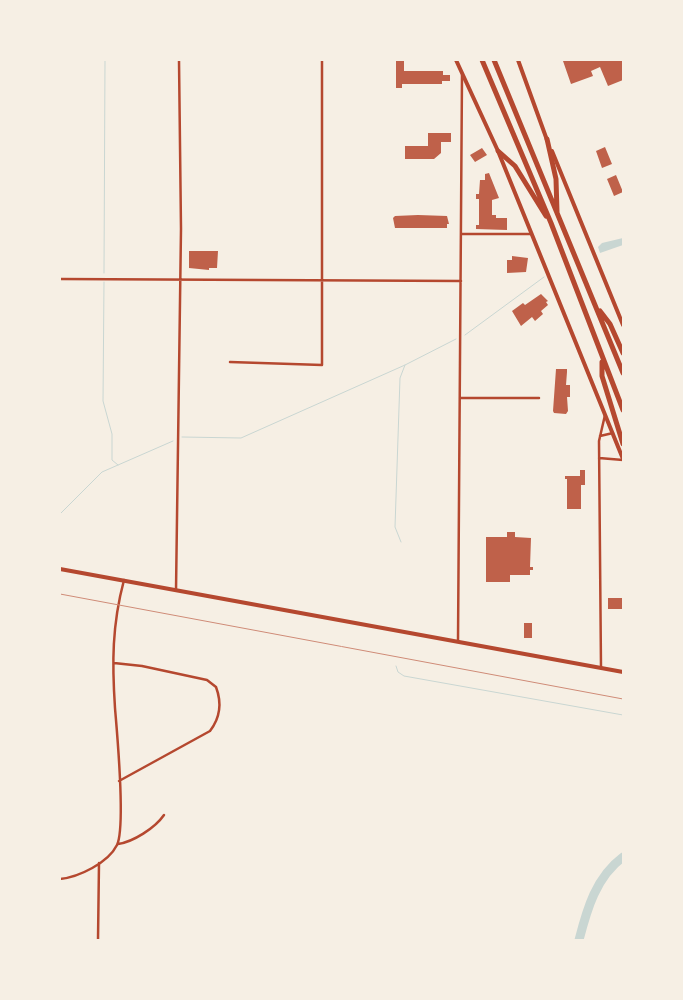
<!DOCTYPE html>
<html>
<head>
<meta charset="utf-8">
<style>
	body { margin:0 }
	#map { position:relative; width:683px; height:1000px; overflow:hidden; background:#f6efe4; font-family:Cabin,sans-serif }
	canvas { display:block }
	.frame { position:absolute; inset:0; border:61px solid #f6efe4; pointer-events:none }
</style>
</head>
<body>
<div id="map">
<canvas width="683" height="1000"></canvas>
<div class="frame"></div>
</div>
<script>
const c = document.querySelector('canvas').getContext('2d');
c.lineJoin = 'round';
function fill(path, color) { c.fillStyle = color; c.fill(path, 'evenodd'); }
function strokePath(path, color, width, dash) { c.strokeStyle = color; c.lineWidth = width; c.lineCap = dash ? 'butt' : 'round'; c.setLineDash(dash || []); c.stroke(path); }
const water = new Path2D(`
	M 623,238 L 623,245 L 600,253 L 598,247 L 602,243 Z`);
const stream = new Path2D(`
	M 104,273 L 105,60
	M 104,282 L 103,401 L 112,434 L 112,460 L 118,465
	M 465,335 L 544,277
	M 182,437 L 241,438 L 405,365 L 456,339
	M 60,514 L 102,472 L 173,441
	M 401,542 L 395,527 L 400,378 L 405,365
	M 396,666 L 398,672 L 404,676 L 623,715`);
const river = new Path2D(`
	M 579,940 C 587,909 596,877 623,857`);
const building = new Path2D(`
	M 396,60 L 404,60 L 404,71 L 443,71 L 443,75 L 450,75 L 450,81 L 442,81 L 442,84 L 402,84 L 402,88 L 396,88 Z
	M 566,60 L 623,60 L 623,80 L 608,86 L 600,67 L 591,71 L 593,76 L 571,84 L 563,61 Z
	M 428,133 L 451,133 L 451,142 L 441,142 L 441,153 L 434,159 L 405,159 L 405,146 L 428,146 Z
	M 605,147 L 612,164 L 602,168 L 596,151 Z
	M 482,148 L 487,155 L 475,162 L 470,155 Z
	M 489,173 L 499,198 L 492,200 L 492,215 L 496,215 L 496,218 L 507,218 L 507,230 L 476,229 L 476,225 L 479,225 L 479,199 L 476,199 L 476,194 L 479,194 L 480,180 L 485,180 L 485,174 Z
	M 616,175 L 623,192 L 614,196 L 607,179 Z
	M 418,215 L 447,216 L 449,224 L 447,224 L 447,228 L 395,228 L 393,218 L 395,216 Z
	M 189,251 L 218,251 L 217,268 L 209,268 L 209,270 L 189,268 Z
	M 512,256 L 528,258 L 526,272 L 507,273 L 507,260 L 512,260 Z
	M 541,294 L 548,301 L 546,302 L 548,305 L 541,311 L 543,314 L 535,321 L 532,317 L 521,326 L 512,311 L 523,303 L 525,305 Z
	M 556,369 L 567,369 L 567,372 L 566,385 L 570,385 L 570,397 L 567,397 L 568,411 L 566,414 L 554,413 L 553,411 Z
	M 580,470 L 585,470 L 585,485 L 581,485 L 581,509 L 567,509 L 567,479 L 565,479 L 565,476 L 580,476 Z
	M 507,532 L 515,532 L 515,537 L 531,538 L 530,567 L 533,567 L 533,570 L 530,570 L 530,575 L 510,575 L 510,582 L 486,582 L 486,537 L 507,537 Z
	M 608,598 L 623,598 L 623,609 L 608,609 Z
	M 524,623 L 532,623 L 532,638 L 524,638 Z`);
const minor = new Path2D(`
	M 461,234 L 531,234
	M 60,279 L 461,281
	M 230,362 L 322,365 L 322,60
	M 460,398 L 539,398
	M 600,436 L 613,433
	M 599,458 L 623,460
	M 176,590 L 181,229 L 179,60
	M 458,641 L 462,75
	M 114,663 L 142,666 L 207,680 L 216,687 C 222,703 220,718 210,731 L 119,781
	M 601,668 L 599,441 L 605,415
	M 118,844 C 133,842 155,828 164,815
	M 60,879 C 79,877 108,863 117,845 C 126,826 117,733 115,708 C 112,663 112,625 124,580
	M 98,940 L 99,863`);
const secondary = new Path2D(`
	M 456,60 L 498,151 L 623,459
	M 518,60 L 547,140
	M 552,151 L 623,325
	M 60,569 L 623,672`);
const motorway = new Path2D(`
	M 482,60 L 551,223 L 623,410
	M 494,60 L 623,373
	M 547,139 L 556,179 L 557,212
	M 498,151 L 515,166 L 546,216
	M 600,311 L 610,324 L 623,353
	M 602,362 L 602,376 L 623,444`);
const rail = new Path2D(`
	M 60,594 L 623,699`);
fill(water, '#c9d6d2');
strokePath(stream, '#c9d6d2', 1);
strokePath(river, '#c9d6d2', 9);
fill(building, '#bf614a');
strokePath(minor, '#b5482f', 2.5);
strokePath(secondary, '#b5482f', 4);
strokePath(motorway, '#b5482f', 5);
strokePath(rail, '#cf8b77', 1);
</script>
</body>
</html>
